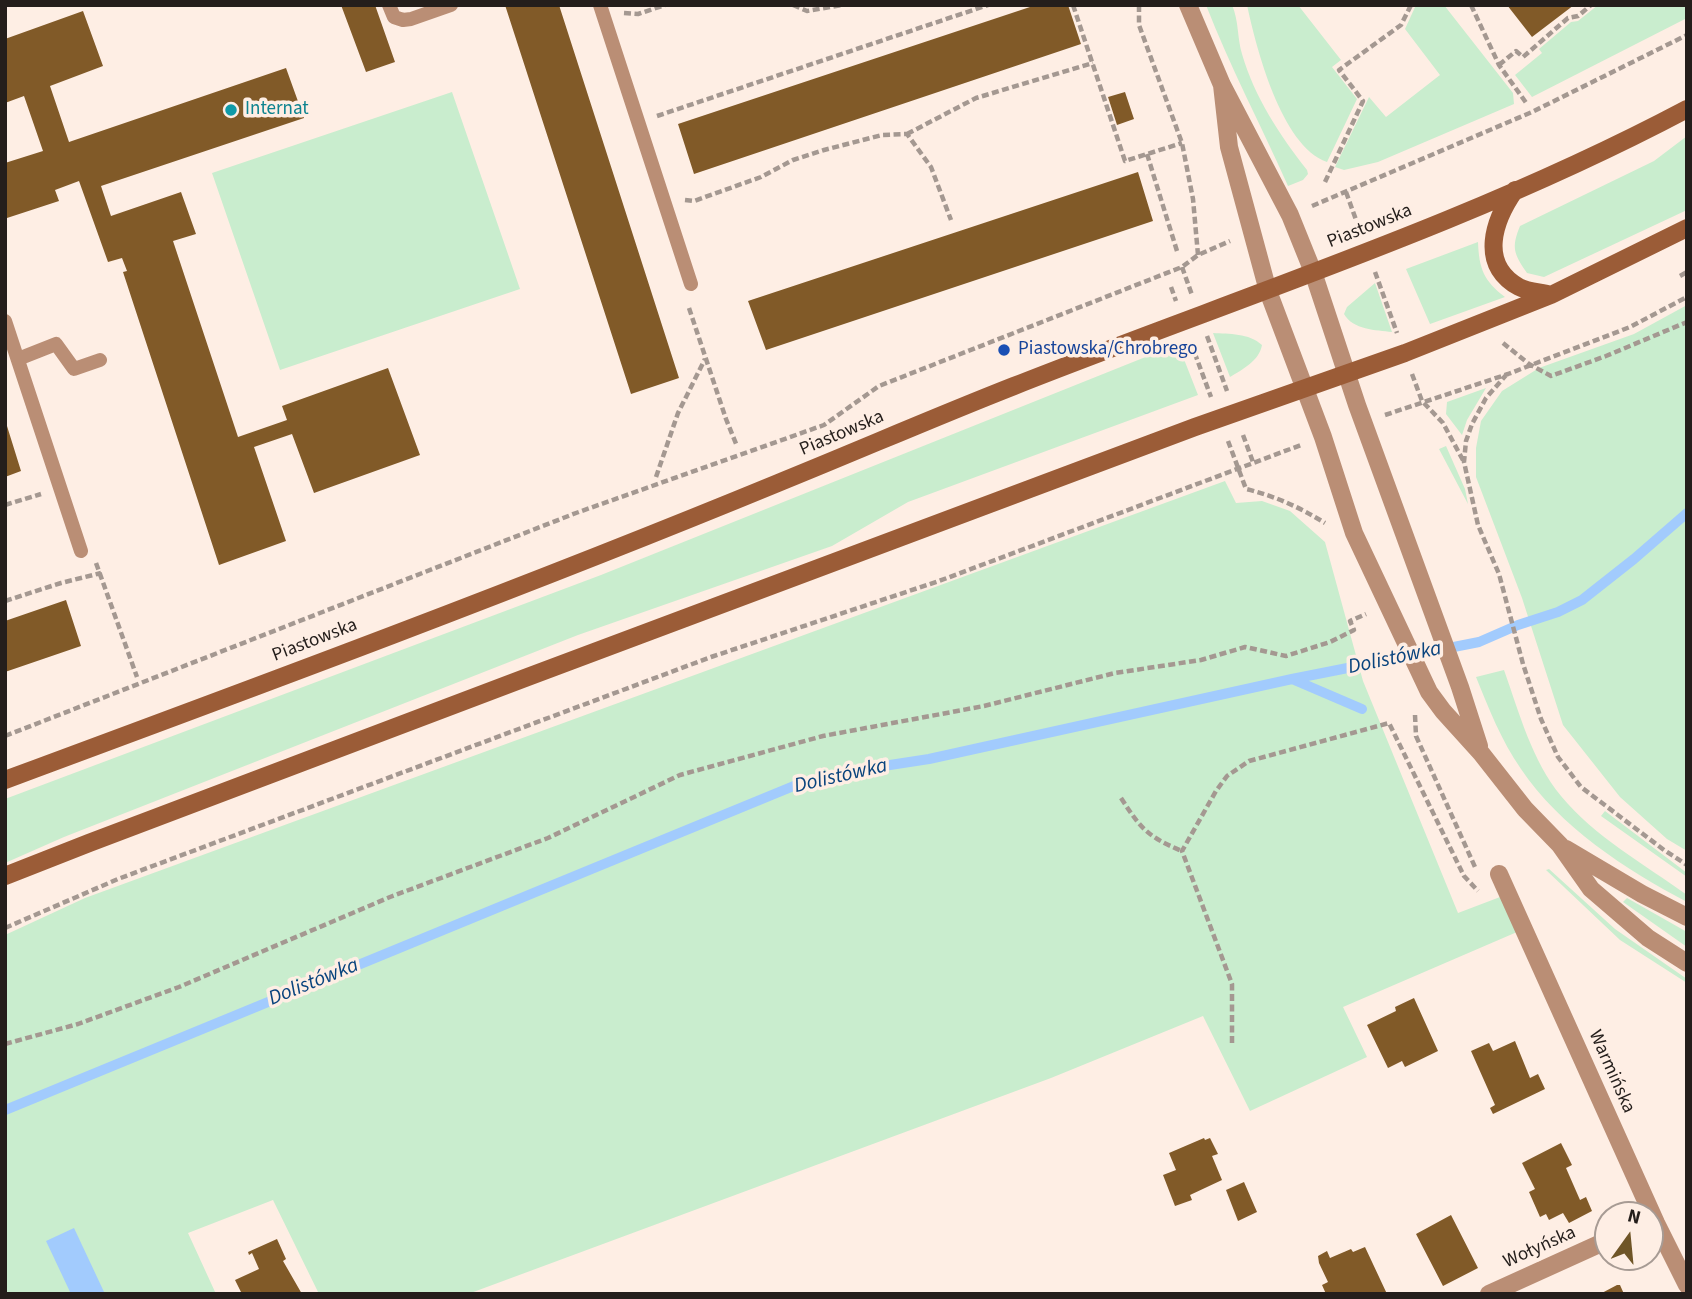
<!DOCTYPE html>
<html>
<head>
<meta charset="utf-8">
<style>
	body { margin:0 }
	#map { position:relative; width:1692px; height:1299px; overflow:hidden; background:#feeee4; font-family:"Source Sans 3",sans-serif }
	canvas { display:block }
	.frame { position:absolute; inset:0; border:7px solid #241e1b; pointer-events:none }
	.north { position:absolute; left:1594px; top:1201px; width:70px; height:70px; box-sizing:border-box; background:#feeee4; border:2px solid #a79b94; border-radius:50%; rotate:15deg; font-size:19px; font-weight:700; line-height:28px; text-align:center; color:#241e1b }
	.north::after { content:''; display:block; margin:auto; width:24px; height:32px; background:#6f5527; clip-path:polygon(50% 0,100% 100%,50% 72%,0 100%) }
</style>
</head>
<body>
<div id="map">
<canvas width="1692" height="1299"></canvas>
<div class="frame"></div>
<div class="north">N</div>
</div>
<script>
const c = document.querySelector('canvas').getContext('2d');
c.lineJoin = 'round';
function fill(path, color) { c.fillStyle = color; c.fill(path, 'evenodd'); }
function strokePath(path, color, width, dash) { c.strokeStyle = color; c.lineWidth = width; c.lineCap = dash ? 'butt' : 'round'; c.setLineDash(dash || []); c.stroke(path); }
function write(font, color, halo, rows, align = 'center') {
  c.font = font + ' "Source Sans 3",sans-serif'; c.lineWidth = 7; c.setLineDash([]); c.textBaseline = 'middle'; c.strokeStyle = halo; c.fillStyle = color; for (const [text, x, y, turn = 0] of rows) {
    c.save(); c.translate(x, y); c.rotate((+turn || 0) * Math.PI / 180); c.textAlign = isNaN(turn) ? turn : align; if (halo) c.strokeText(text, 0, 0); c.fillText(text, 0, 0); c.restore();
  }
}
const green = new Path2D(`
	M 1206,5 L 1232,5 C 1239,21 1237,38 1242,54 C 1255,98 1279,134 1307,170 L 1308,174 L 1303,180 L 1288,186 C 1261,125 1230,67 1206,5 Z
	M 1247,5 L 1298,5 L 1341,60 L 1332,67 L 1357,99 L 1327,162 C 1281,146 1256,47 1247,5 Z
	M 1416,5 L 1444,5 L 1513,93 L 1514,104 L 1378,162 L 1344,170 L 1335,167 L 1369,97 L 1386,117 L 1440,75 L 1405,29 Z
	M 1598,5 L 1687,5 L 1687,18 L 1532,97 L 1515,75 L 1542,53 L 1539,49 L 1571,22 L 1578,21 Z
	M 452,92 L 520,289 L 280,370 L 212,173 Z
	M 1687,136 L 1687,210 L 1544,277 L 1527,273 C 1514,254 1511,248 1520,226 L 1654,161 Z
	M 1478,242 C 1479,269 1484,281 1505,297 L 1430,324 L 1406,269 Z
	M 1375,283 L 1392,332 C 1376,330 1353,330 1344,314 L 1347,307 Z
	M 1687,305 L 1687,851 L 1667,839 L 1620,797 L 1563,725 L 1522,598 L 1476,477 L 1476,448 L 1481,421 L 1502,391 L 1539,368 L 1634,334 Z
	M 1213,333 C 1229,334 1249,333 1262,345 C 1259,361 1243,369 1230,377 Z
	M 1178,344 L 1198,395 L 908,502 L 832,546 L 578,635 L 64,837 L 5,863 L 5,799 L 601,575 Z
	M 1486,388 L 1467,420 L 1462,435 L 1446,414 L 1447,402 Z
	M 1446,446 L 1465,489 L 1468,504 L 1439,449 Z
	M 1225,481 L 1236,503 L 1262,501 L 1290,511 L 1325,542 L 1363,681 L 1458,913 L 1508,894 L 1524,929 L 1343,1007 L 1367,1057 L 1250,1111 L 1203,1016 L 1051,1078 L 468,1294 L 319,1294 L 273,1200 L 188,1233 L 216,1294 L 5,1294 L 5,935 L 85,898 Z
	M 1504,670 C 1519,712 1532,761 1561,796 C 1595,837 1644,864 1687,895 L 1687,902 C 1626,870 1559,826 1521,769 C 1501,740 1489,709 1476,677 Z
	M 1605,811 L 1687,873 L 1687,877 L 1601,816 Z
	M 1549,869 L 1615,929 L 1687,979 L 1687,983 L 1620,940 L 1546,870 Z
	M 1627,898 L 1687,932 L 1687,947 L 1623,902 Z`);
const water = new Path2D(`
	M 74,1228 L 105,1294 L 71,1294 L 46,1241 Z`);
const stream = new Path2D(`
	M 1292,679 L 1362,709
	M 5,1110 L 801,783 L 864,769 L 929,759 L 1292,679 L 1479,642 L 1518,625 L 1558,612 L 1582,600 L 1634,559 L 1687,513`);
const building = new Path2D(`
	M 341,5 L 375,5 L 395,62 L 366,72 Z
	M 505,5 L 559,5 L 679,378 L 631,394 Z
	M 1036,5 L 1068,5 L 1081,44 L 694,174 L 678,124 Z
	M 1507,5 L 1574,5 L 1532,37 Z
	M 83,11 L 103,66 L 50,86 L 69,142 L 286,68 L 304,118 L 101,186 L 111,216 L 181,192 L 196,234 L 173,241 L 238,437 L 287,420 L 282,406 L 388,368 L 420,455 L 314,493 L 292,434 L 254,447 L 286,541 L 219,565 L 123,272 L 127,271 L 122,258 L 108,262 L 79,181 L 55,190 L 59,201 L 7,218 L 5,211 L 5,163 L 43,151 L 24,96 L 5,103 L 5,39 Z
	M 1125,92 L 1134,119 L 1117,125 L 1108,97 Z
	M 1138,172 L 1153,221 L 766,350 L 748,301 Z
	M 7,426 L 21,471 L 5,477 L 5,427 Z
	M 66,600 L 81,646 L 5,672 L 5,621 Z
	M 1414,998 L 1438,1051 L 1405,1067 L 1402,1061 L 1388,1068 L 1367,1025 L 1396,1011 L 1395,1007 Z
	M 1515,1041 L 1530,1078 L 1538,1074 L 1545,1089 L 1493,1114 L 1490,1108 L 1495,1105 L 1471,1051 L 1489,1043 L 1493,1051 Z
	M 1204,1138 L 1205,1140 L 1210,1138 L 1218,1154 L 1212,1156 L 1222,1180 L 1190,1195 L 1192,1200 L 1175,1206 L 1163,1175 L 1176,1170 L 1169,1153 Z
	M 1561,1143 L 1572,1165 L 1566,1168 L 1580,1200 L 1586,1197 L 1592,1211 L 1569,1223 L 1563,1213 L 1549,1220 L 1546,1214 L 1540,1217 L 1529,1192 L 1535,1189 L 1522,1163 Z
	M 1244,1182 L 1257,1212 L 1238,1221 L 1226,1190 Z
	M 1451,1215 L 1478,1268 L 1443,1286 L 1416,1234 Z
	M 277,1239 L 286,1259 L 283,1261 L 302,1294 L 242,1294 L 235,1280 L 259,1269 L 252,1253 L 249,1255 L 248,1252 Z
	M 1365,1247 L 1387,1294 L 1326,1294 L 1322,1285 L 1328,1282 L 1319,1263 L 1318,1256 L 1327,1251 L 1330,1258 L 1351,1249 L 1353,1252 Z
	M 1617,1285 L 1620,1285 L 1624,1294 L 1600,1294 Z`);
const path = new Path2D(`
	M 793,5 L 807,11 L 842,5
	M 1073,5 L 1125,161 L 1182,143
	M 1139,5 L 1139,25 L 1182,143 L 1193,199 L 1198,255
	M 1471,5 L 1499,65 L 1527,104
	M 624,13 L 638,14 L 665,5
	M 1499,65 L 1516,51 L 1523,57 L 1568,18 L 1578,16 L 1591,5
	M 657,116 L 988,5
	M 907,134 L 976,98 L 1093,63
	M 1147,154 L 1177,251
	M 1325,182 L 1363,101 L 1339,70 L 1401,25 L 1411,5
	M 1346,192 L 1360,231
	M 685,200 L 694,201 L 761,177 L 793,160 L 824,150 L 882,135 L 907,134 L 931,167 L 951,220
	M 1312,206 L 1532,112 L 1687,35
	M 1182,267 L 1192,295
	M 1375,272 L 1397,333
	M 1680,276 L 1687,272
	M 1171,287 L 1176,301
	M 689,308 L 726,419 L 737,446
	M 1207,336 L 1227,391
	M 1191,343 L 1211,397
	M 1503,343 L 1529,364 L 1551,376 L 1606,356 L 1687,322
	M 1412,374 L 1422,401 L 1443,423 L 1464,462
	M 1507,374 L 1486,398 L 1472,424 L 1466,441 L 1464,462 L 1478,525 L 1499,574 L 1523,664 L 1541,719 L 1558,757 L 1581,787 L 1664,850 L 1687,865
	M 1385,415 L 1508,374 L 1630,327 L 1687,297
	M 1243,435 L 1253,462
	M 1228,441 L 1246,489 C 1275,496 1299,507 1325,523
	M 656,477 L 678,413 L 705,359
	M 5,505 L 41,494
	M 96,563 L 137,677
	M 5,601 L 61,583 L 101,573
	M 1415,715 L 1416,736 L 1475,867
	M 5,736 L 576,513 L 824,425 L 879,386 L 1182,267 L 1198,255 L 1230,241
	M 1121,798 C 1141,829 1148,837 1182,851
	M 5,928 L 118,879 L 711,657 L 939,581 L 1301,445
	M 1232,1043 L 1232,984 L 1182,851 L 1216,791 L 1227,776 L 1249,761 L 1389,723 L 1464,876 L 1478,891
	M 5,1044 L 78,1024 L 179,987 L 390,897 L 548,838 L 680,775 L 823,736 L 984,706 L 1115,673 L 1201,660 L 1245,647 L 1286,656 L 1330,642 L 1354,630 L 1350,621 L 1366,614`);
const service = new Path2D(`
	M 389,5 L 394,17 L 403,20 L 411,19 L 451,5
	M 600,5 L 691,284
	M 5,321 L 81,551
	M 18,359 L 56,344 L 74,369 L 100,360`);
const minor = new Path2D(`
	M 1188,5 L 1222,85 L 1290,215 L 1313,272 L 1357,405 L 1460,687 L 1479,746
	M 1222,85 L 1229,147 L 1268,291 L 1323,437 L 1354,533 L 1429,692 L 1443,711 L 1481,753 L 1525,809 L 1560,845 L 1591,889 L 1648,938 L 1687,963
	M 1566,849 L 1642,894 L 1687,917
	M 1499,874 L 1656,1223 L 1687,1285
	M 1489,1294 L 1608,1240`);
const secondary = new Path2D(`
	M 1515,190 C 1494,220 1478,264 1519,287 C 1528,292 1542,292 1551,295
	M 5,780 C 264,684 523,588 778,483 C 857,451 935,417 1014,386 C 1239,297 1472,223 1687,109
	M 5,876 L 89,843 L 525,678 L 1195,427 L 1405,353 L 1551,295 L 1687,228`);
const markers = [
	[231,110,7,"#0f9aa8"],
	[1004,350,7,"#1a4fb4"]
];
const cultureNames = [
	["Internat",245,110]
];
const streetNames = [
	["Piastowska",1370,227,-22],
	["Piastowska",842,434,-23],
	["Piastowska",315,641,-21],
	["Warmińska",1611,1072,66],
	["Wołyńska",1540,1248,-24]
];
const transitNames = [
	["Piastowska/Chrobrego",1018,350]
];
const waterNames = [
	["Dolistówka",1395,659,-12],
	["Dolistówka",841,777,-13],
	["Dolistówka",314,983,-22]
];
fill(green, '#c9edce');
fill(water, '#a2cbfd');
strokePath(stream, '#a2cbfd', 10);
fill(building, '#815a28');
strokePath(path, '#a49891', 4.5, [7, 3.5]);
strokePath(service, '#ba8e75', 14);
strokePath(minor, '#ba8e75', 18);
strokePath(secondary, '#9b5c37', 18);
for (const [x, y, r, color] of markers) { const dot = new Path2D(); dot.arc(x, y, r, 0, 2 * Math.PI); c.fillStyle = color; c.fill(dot); strokePath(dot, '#feeee4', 2.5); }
write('19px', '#0d838f', '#feeee4', cultureNames, 'left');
write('19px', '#241e1b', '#feeee4', streetNames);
write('19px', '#164399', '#feeee4', transitNames, 'left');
write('italic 21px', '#09437d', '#feeee4', waterNames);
</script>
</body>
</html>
